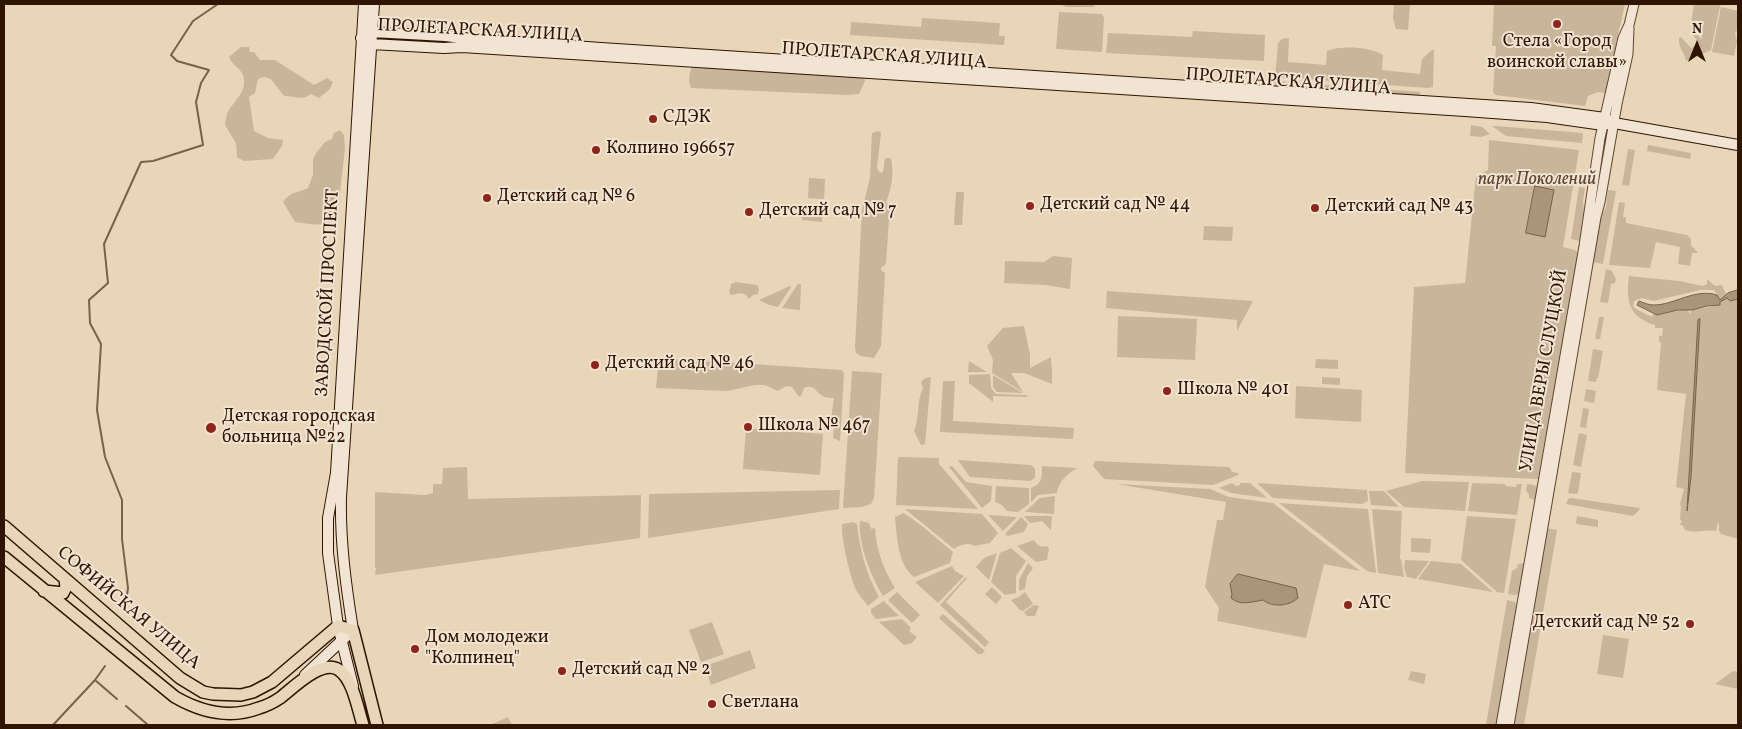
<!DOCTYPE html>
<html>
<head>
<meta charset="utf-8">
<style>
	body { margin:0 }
	#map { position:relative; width:1742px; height:729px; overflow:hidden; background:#e9d6b9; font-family:Vollkorn,serif }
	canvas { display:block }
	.frame { position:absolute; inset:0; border:5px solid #2f1401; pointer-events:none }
	.north { position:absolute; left:1672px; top:20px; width:50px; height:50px; -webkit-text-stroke:4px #f1e4d2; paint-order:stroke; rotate:0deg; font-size:14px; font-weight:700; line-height:20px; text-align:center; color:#2f1401 }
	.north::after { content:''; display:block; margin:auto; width:18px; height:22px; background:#2f1401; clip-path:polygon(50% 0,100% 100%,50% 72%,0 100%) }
</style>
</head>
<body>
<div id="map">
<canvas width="1742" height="729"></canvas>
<div class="frame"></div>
<div class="north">N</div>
</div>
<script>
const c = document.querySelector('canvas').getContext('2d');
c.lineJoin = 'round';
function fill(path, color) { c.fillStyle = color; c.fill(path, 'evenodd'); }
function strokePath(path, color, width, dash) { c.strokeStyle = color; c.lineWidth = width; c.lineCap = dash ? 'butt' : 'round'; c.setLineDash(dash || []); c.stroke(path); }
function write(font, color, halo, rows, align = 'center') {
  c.font = font + ' Vollkorn,serif'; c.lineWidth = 4; c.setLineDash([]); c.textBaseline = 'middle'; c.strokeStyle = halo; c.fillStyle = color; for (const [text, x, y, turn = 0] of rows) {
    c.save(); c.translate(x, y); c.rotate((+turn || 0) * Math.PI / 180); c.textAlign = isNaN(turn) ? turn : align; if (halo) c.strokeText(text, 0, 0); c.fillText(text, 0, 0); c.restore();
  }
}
const green = new Path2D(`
	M 1060,4 L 1092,4 L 1095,7 L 1066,7 Z
	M 1394,4 L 1410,4 L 1408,30 L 1396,29 L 1393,18 Z
	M 1494,4 L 1625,4 L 1605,93 L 1598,92 L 1588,96 L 1585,106 L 1495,95 L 1493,92 L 1496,46 L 1492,46 Z
	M 1694,4 L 1722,4 L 1720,6 L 1711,50 L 1686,61 C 1685,51 1678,50 1679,38 L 1681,37 L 1691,48 L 1698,45 C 1698,40 1695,39 1693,34 C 1689,24 1693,14 1694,4 Z
	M 1721,7 L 1738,11 L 1738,29 L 1735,33 L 1737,41 L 1734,56 L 1712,52 Z
	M 1059,12 L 1102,14 L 1104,18 L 1102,52 L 1056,49 Z
	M 922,18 L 1000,23 L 999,36 L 1005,36 L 1004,45 L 850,35 L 851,22 L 921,27 Z
	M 1193,31 L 1265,35 L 1264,61 L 1106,53 L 1108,33 L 1192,37 Z
	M 1289,38 L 1288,62 L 1326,65 L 1327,51 C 1341,45 1371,47 1383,55 L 1382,70 L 1420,74 L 1422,59 L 1432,50 L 1434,50 L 1433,87 L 1428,88 L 1275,77 L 1278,43 L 1282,39 Z
	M 241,47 L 249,47 L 250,52 L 254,52 L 260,60 L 275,60 L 314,85 L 327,78 L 333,82 L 330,89 L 319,98 L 311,94 C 302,101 295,96 284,96 L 271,79 L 264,77 L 258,79 L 255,93 L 249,97 L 254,131 L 268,138 L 283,140 L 282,146 L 273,159 L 244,161 L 237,157 L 236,143 L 225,125 C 226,120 226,114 229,110 C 236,99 248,90 243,75 C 240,68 232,65 229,57 Z
	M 692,67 L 864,77 L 865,81 L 859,94 L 848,95 L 691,88 C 688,82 689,73 692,67 Z
	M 1274,81 L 1420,92 L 1420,96 L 1275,86 Z
	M 1471,125 L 1482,127 L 1490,134 L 1481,137 L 1470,136 Z
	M 1492,126 L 1496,126 L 1583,133 L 1582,143 L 1506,136 Z
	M 340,130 L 344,135 L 345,148 L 337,220 C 324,227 309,224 295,222 L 283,202 C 291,191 298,193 308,188 L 313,175 L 313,159 L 316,153 L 325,142 L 332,139 L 334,133 Z
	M 878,131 L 881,133 L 877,168 L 880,173 L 883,172 L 885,158 L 891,158 C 894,173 892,188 886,202 L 890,206 L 886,263 L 884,266 L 881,267 L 881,270 L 885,273 L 881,346 L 874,358 L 861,356 L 856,353 L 855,347 L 862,210 L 870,178 L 872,133 Z
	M 1489,140 L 1579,150 L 1563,247 L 1575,250 L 1578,253 L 1538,479 L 1405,473 L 1414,287 L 1465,283 L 1476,176 L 1488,170 Z
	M 1648,145 L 1691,153 L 1690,159 L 1647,151 Z
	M 1628,149 L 1635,150 L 1629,186 L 1622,185 Z
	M 809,178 L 825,179 L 824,199 L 808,198 Z
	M 1579,187 L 1585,188 L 1583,201 L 1584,214 L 1580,241 L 1571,239 Z
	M 1608,190 L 1616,191 L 1603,264 L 1593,262 L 1600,220 L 1606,207 Z
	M 956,192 L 964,192 L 962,225 L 954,225 Z
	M 1619,202 L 1625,203 L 1623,217 L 1626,217 L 1626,223 L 1687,235 L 1691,239 L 1691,245 L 1698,253 L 1692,253 L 1690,266 L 1678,264 L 1680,247 L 1656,242 L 1650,268 L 1609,265 Z
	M 803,205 L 823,206 L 822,222 L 802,220 Z
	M 1204,226 L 1233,227 L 1232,241 L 1203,240 Z
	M 1053,256 L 1072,258 L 1070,289 L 1045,285 L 1004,283 L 1005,261 L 1044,262 Z
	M 1606,269 L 1612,271 L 1616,279 L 1615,283 L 1611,284 L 1608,303 L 1600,302 Z
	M 1629,276 L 1679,281 L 1703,286 L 1707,284 L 1707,279 L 1715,286 L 1722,285 L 1729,301 L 1738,299 L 1738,539 L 1721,534 L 1719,531 L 1719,523 L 1718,523 L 1716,531 C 1705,529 1696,534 1685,530 L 1683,526 L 1679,524 L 1682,522 L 1680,519 L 1681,507 L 1680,504 L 1684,489 L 1676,487 L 1686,394 L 1657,390 L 1661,342 L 1659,342 L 1659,336 L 1662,336 L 1663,328 L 1655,328 L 1655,325 C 1628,317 1626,300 1629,276 ZM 1700,290 L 1714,290 L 1721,301 L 1720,305 L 1692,310 L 1690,314 L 1688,310 C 1676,309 1664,316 1653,314 L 1652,317 L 1636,309 L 1633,306 L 1634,301 L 1641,298 L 1654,301 Z
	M 736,282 L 757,285 L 759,289 L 758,294 L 753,295 L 749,299 C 745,291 738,293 732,295 L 729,293 L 731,284 Z
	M 798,284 L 801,284 L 800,310 L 782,308 Z
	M 790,286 L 791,287 L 778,307 L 769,305 L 759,300 Z
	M 1107,291 L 1253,301 L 1237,331 L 1237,320 L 1106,308 Z
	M 1118,316 L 1197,319 L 1195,360 L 1117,357 Z
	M 1599,317 L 1604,317 L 1600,339 L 1595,339 Z
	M 1022,326 L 1024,326 L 1030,354 L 1030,368 L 1051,357 L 1052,371 L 1052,384 L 1024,373 L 1011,373 L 1023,392 L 992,373 L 993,360 L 987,346 L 1003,328 Z
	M 1593,349 L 1603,351 L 1598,378 L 1597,378 L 1596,382 L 1588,381 Z
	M 659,358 L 842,370 L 844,374 L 840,441 L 833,438 L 834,423 L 831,419 L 834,398 C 830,398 825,398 821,395 C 815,390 813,384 804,388 L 801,396 L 799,397 L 792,387 L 786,386 L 778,391 C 773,389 767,385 763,385 C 749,384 738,390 725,391 L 656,388 Z
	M 1316,359 L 1338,360 L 1338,369 L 1315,368 Z
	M 969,361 L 987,372 L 968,372 Z
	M 852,371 L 882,373 L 874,498 L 871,504 L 862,507 L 843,508 Z
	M 990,374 L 991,388 L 996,394 L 1025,395 L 1029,397 L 993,396 L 993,402 L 969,383 L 969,375 Z
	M 993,375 L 1023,393 L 997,392 L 993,387 Z
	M 931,377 L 925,444 L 921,445 L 914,431 C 920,417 916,402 923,388 L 921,382 L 925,378 Z
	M 1322,377 L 1340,378 L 1340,385 L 1322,384 Z
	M 943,381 L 955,381 L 953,421 L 1074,428 L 1073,439 L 940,432 Z
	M 1296,386 L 1362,390 L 1361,422 L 1295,418 Z
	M 1586,389 L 1596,391 L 1594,403 L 1584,401 Z
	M 1583,408 L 1589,409 L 1586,428 L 1580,427 Z
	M 746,428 L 823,434 L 820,475 L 743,469 Z
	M 1579,433 L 1587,435 L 1581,467 L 1573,465 Z
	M 900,457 L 939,458 L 939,464 L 978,509 L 896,505 L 898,458 Z
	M 958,460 L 1031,465 L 1035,469 L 1035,478 L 1030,481 L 970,477 Z
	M 1095,461 L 1229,467 L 1232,472 L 1238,473 L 1238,475 L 1213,485 L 1104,479 L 1093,466 Z
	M 952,466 L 966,482 L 992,486 L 991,501 L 982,508 L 949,467 Z
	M 1042,466 L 1077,468 C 1067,475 1059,480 1057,493 L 1038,495 L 1031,502 L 1031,488 C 1042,484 1042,477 1042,466 Z
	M 467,467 L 468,499 L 641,495 L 640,538 L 375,575 L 376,568 L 375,567 L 375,492 L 425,495 L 433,493 L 433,484 L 442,484 L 443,468 Z
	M 1572,472 L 1581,473 L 1578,493 L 1576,494 L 1568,493 Z
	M 1422,481 L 1469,482 L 1465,511 L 1404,507 L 1386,491 Z
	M 1232,483 L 1236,486 L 1240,485 L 1240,483 L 1250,483 L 1267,498 L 1231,493 L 1219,488 Z
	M 1257,483 L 1367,490 L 1368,501 L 1362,504 L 1273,498 Z
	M 1472,483 L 1505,484 L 1506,486 L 1516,487 L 1517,484 L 1522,484 L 1517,515 L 1468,511 Z
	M 1116,484 L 1210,489 L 1229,497 L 1273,503 L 1360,571 L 1324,564 L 1306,638 L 1217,621 L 1219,608 L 1205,587 L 1217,520 L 1223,520 L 1226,502 Z
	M 1527,484 L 1534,485 L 1537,487 L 1535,502 L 1533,499 L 1529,498 L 1529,495 L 1526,490 Z
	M 996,486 L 1029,488 L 1029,504 L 1018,512 L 1007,511 L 1002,505 L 995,502 Z
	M 840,490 L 839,509 L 648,538 L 649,494 Z
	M 1369,491 L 1384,491 L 1399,507 L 1371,505 Z
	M 1055,496 L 1054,514 L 1025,512 L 1040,498 Z
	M 1571,498 L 1640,508 L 1639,510 L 1633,516 L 1566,504 L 1568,499 Z
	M 1279,503 L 1368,509 L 1376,573 L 1367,571 Z
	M 905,509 L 982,514 L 998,533 L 990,543 L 974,546 C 967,542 960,545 954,549 Z
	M 1372,509 L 1402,511 L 1400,559 L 1401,559 L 1404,577 L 1378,573 Z
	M 904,513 L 922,526 L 953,552 L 950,563 L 914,577 C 897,564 897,536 895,517 Z
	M 988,515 L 1017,517 L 1003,531 Z
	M 1024,516 L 1052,516 L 1051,530 L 1042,521 L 1030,523 Z
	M 1467,516 L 1516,519 L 1504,593 L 1497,592 L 1461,560 Z
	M 1577,516 L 1598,520 L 1598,527 L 1576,524 Z
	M 1021,517 L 1028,524 L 1024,532 L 1007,536 L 1005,534 Z
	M 860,521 L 869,523 L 871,529 L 875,528 C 876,550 884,570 895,588 L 883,596 C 871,576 858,545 860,521 Z
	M 854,522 L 857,524 C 860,550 866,574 879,597 L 868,606 C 864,601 859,595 856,590 C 850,576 841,539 842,524 Z
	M 1547,528 L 1557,530 L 1524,725 L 1513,725 Z
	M 1411,538 L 1431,539 L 1430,553 L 1411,552 Z
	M 1034,540 C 1037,545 1041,548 1047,546 L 1049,549 L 1047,560 L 1036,562 L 1017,546 Z
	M 1011,548 L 1026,561 L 1016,576 L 1016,593 L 1005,595 L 991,582 L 1000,553 Z
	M 997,553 L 989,580 L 976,567 L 984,558 Z
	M 1405,560 L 1429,561 L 1416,579 L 1407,577 L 1404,568 Z
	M 1431,561 L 1461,564 L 1493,592 L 1418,579 Z
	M 1028,563 L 1033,568 L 1027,576 L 1025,589 L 1019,591 L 1019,580 Z
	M 1524,563 L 1519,593 L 1516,595 L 1508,594 L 1512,571 L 1517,568 L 1518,564 Z
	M 952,566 L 955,571 L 964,576 L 938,603 L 915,582 Z
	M 966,577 L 967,578 L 946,602 L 989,642 L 985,647 L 940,605 Z
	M 992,587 L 1002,597 L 996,604 L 985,594 Z
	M 897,592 L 920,615 L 912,623 L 888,600 Z
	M 1025,592 L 1033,604 L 1023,611 L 1020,610 L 1011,600 L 1019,597 Z
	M 1507,600 L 1515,602 L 1517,606 L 1497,725 L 1486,725 Z
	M 884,601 L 899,616 L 876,619 L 871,613 L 871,609 Z
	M 1034,605 L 1039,606 L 1035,616 L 1027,616 L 1024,612 Z
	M 943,614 L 985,651 L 982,654 L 978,654 L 939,618 Z
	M 902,619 L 911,628 L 909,631 L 917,637 L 912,643 L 904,645 L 879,622 Z
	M 712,622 L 724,654 L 701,662 L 689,630 Z
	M 1603,635 L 1629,639 L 1623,678 L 1597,674 Z
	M 750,650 L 756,668 L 711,685 L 705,666 Z
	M 1411,671 L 1426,674 L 1424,684 L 1408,680 Z
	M 1733,671 L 1738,672 L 1738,689 L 1715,684 Z
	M 508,717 L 512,725 L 490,725 Z`);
const water = new Path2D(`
	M 1535,186 L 1554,190 L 1545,237 L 1526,233 Z
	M 1738,290 L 1738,299 L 1730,301 L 1727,298 L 1720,302 L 1720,305 L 1707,306 L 1692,310 L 1678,310 L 1657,315 L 1637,305 L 1639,301 C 1644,303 1649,305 1654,305 C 1674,305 1695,288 1717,295 L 1720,300 L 1728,293 Z
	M 1700,319 L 1691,477 L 1687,511 L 1698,320 Z
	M 1238,574 L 1296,588 L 1298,598 C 1289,606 1273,608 1263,600 C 1251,602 1240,606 1231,598 L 1232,594 L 1230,584 Z`);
const stream = new Path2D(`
	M 126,601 L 128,588 L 122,539 L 122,500 L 105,457 L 97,410 L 101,344 L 90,323 L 89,300 L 108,283 L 104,244 L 141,162 L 153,161 L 203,145 L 196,102 L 201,83 L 209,70 L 177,61 L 171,55 L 193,21 L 218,4
	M 95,680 L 117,699
	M 126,706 L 148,725
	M 53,725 L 95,680 L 105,666`);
const tertiary = new Path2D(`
	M 1501,725 L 1584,246 L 1600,138 L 1623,38 L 1629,25 L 1634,4
	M 1509,725 L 1596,217 L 1600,202 L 1617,104 L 1628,54 L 1629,28`);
const secondary = new Path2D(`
	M 361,38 L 372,32 L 445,36 L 462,38 L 601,48 L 1531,108 L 1605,118 L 1614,123 L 1738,145
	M 361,38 L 371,44 L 444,48 L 462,47 L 1465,111 L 1547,117 L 1603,125 L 1614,123
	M 305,675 L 353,630 C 346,586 340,542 341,497 L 374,4
	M 353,686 L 338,626 L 328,553 L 328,518 L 336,473 L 364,4`);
const primary = new Path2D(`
	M 4,526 L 180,678 L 203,692 L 213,694 L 241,695 L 253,692 L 272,682 L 338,626 L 353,630 L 377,725
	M 4,557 L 175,697 C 201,712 230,719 259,708 C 266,706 274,702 280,698 C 292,689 322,658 339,670 C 353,679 358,710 363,725
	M 44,591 L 63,593 L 66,587 L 65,579`);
const markers = [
	[1557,24,5,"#8f2418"],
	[653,119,5,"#8f2418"],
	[596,150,5,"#8f2418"],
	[487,198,5,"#8f2418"],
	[1030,206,5,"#8f2418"],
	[1315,208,5,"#8f2418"],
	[749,212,5,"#8f2418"],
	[595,365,5,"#8f2418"],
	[1167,391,5,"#8f2418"],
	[748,427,5,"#8f2418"],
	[211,428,6,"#8f2418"],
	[1348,605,5,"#8f2418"],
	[1690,624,5,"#8f2418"],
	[415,649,5,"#8f2418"],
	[562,671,5,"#8f2418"],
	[712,704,5,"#8f2418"]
];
const streetNames = [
	["ПРОЛЕТАРСКАЯ УЛИЦА",480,32,3],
	["ПРОЛЕТАРСКАЯ УЛИЦА",884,57,4],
	["ПРОЛЕТАРСКАЯ УЛИЦА",1288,83,4],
	["ЗАВОДСКОЙ ПРОСПЕКТ",329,293,-87],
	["УЛИЦА ВЕРЫ СЛУЦКОЙ",1545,371,-80],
	["СОФИЙСКАЯ УЛИЦА",128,609,40]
];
const poiNames = [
	["Стела «Город",1557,43,"center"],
	["воинской славы»",1557,64,"center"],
	["СДЭК",663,119],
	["Колпино 196657",606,150],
	["Детский сад № 6",497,198],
	["Детский сад № 44",1040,206],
	["Детский сад № 43",1325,208],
	["Детский сад № 7",759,212],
	["Детский сад № 46",605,365],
	["Школа № 401",1177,391],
	["Детская городская",222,418],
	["больница №22",222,439],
	["Школа № 467",758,427],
	["АТС",1358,605],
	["Детский сад № 52",1680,624,"right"],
	["Дом молодежи",425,639],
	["\"Колпинец\"",425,660],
	["Детский сад № 2",572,671],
	["Светлана",722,704]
];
const parkNames = [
	["парк Поколений",1537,181]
];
fill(green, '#c9b59a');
fill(water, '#aa947a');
strokePath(water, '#79614a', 1);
strokePath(stream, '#79614a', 2);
strokePath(tertiary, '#5e442f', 11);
strokePath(secondary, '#2f1401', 12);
strokePath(primary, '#2f1401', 14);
strokePath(tertiary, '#f1e4d2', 9);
strokePath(secondary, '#f1e4d2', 10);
strokePath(primary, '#e9d6b9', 11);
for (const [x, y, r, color] of markers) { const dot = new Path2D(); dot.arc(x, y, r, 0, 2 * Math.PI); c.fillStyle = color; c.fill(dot); strokePath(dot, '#f1e4d2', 2); }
write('18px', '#2f1401', '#f1e4d2', streetNames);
write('18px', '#2f1401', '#f1e4d2', poiNames, 'left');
write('italic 18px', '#5d442f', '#f1e4d2', parkNames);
</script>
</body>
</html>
